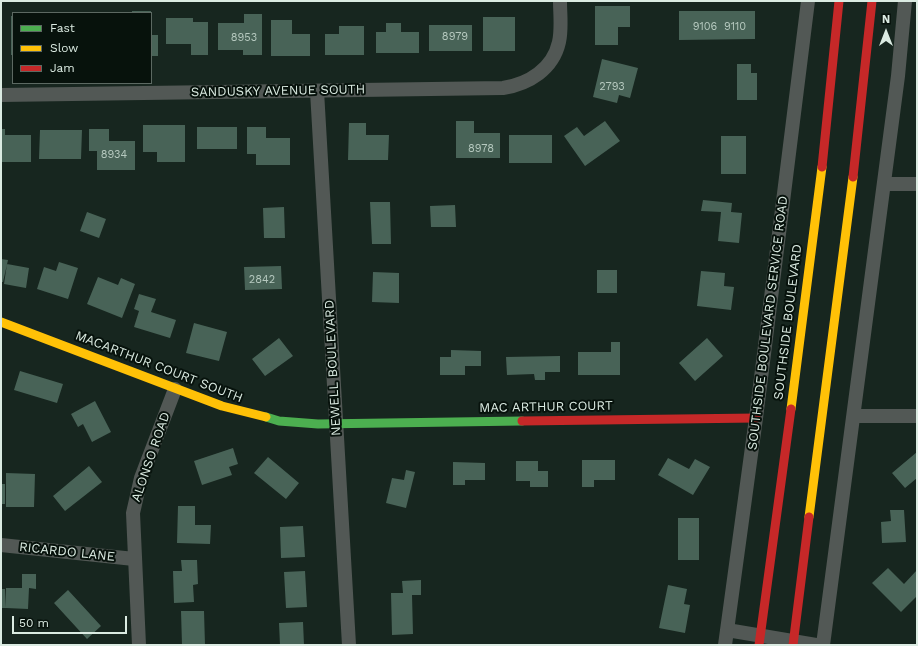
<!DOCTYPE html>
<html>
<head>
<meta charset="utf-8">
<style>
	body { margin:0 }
	#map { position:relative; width:918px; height:646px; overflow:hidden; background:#17261f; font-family:"Work Sans",sans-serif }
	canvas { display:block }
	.frame { position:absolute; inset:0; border:2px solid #dbebe2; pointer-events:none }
	.legend { position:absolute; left:12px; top:12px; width:140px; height:72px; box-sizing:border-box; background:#07120c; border:1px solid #5c6962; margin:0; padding:5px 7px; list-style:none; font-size:12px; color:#dbebe2 }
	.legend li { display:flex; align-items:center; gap:8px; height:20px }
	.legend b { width:20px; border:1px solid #5c6962 }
	.north { position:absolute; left:866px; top:12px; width:40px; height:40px; -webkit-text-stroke:3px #07120c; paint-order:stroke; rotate:0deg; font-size:11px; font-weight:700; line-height:16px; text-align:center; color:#dbebe2 }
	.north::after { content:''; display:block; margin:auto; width:14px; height:18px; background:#dbebe2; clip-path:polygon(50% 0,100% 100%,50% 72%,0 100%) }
	.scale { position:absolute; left:12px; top:616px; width:115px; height:18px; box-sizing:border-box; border:2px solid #dbebe2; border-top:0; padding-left:5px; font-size:12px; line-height:14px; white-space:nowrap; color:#dbebe2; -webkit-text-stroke:3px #07120c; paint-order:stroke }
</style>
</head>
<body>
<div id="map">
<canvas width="918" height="646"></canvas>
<div class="frame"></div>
<ul class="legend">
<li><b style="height:5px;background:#4caf50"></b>Fast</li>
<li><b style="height:5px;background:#ffc107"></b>Slow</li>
<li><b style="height:5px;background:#c62828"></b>Jam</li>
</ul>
<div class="north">N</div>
<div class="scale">50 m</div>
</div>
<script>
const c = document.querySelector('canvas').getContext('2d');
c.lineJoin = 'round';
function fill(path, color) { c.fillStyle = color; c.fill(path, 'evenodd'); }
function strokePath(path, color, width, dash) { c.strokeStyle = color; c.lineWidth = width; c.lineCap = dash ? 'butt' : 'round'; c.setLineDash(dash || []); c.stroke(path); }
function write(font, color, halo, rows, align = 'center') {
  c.font = font + ' "Work Sans",sans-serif'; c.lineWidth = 4; c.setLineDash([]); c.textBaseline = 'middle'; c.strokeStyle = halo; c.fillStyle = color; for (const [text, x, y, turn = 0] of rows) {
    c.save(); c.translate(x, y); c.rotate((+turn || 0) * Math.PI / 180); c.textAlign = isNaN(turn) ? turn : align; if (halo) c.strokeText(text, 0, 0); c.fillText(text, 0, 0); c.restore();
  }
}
const building = new Path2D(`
	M 595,6 L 630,6 L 630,27 L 618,27 L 618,45 L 595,45 Z
	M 132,11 L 151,11 L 151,13 L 132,13 Z
	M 679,11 L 755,11 L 755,39 L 679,40 Z
	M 244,14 L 262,14 L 262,55 L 243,55 L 243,50 L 218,50 L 218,23 L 244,23 Z
	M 11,16 L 13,16 L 13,55 L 11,55 Z
	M 483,17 L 515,17 L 515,51 L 483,51 Z
	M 166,18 L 193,18 L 193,22 L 208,22 L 208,55 L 191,55 L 191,44 L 166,44 Z
	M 271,20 L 292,20 L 292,34 L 310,34 L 310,56 L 271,56 Z
	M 386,23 L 401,23 L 401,32 L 419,32 L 419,53 L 376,53 L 376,32 L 386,32 Z
	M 429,25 L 472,25 L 472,51 L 429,51 Z
	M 339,26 L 364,26 L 364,55 L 325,55 L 325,34 L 339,34 Z
	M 151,35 L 158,35 L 158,56 L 151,56 Z
	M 602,59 L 638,68 L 630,98 L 619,95 L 617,103 L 593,97 Z
	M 737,64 L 751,64 L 751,73 L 757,73 L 757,100 L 737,100 Z
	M 456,121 L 474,121 L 474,133 L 500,133 L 500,158 L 456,158 Z
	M 605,121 L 620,141 L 585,166 L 564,136 L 577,127 L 584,136 Z
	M 349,123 L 366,123 L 366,135 L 389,135 L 388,160 L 348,160 Z
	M 143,125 L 185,125 L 185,162 L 157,162 L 157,152 L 143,152 Z
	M 197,127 L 237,127 L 237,149 L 197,149 Z
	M 247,127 L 266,127 L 266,138 L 290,138 L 290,165 L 256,165 L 256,154 L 247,154 Z
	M 1,129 L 5,129 L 5,135 L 31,135 L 31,162 L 1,162 Z
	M 89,129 L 109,129 L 109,141 L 135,141 L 135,170 L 97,170 L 97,151 L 89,151 Z
	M 40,130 L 82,130 L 81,159 L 39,159 Z
	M 509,135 L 552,135 L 552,163 L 509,163 Z
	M 721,136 L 746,136 L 746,174 L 721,174 Z
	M 703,200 L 732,203 L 731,212 L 742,213 L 739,243 L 718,241 L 721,212 L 701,211 Z
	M 370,202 L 390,202 L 391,244 L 372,244 Z
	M 455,205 L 456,227 L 431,227 L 430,206 Z
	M 284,207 L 285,238 L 264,238 L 263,208 Z
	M 87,212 L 106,219 L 99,238 L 80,231 Z
	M 1,259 L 8,260 L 3,282 L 1,282 Z
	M 59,262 L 78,268 L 68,299 L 37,289 L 44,267 L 56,271 Z
	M 7,264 L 29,268 L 26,288 L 4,284 Z
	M 281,266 L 282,289 L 245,290 L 244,267 Z
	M 597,270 L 617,270 L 617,293 L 597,293 Z
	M 701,271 L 725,273 L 724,286 L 734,287 L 731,310 L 697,306 Z
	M 373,272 L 399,273 L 399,303 L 372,302 Z
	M 98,277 L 118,285 L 121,278 L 135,284 L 122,318 L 87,304 Z
	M 139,294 L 156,299 L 151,312 L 176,320 L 170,338 L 134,327 L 139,311 L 134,309 Z
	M 194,323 L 227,332 L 219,361 L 186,353 Z
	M 279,338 L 293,356 L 265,376 L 252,359 Z
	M 707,338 L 723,356 L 695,381 L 679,363 Z
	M 611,342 L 620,342 L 620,375 L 578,375 L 578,352 L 611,352 Z
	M 451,350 L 481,351 L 481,366 L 465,366 L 465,375 L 440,375 L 440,357 L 451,357 Z
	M 560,356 L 560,372 L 545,372 L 545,380 L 535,380 L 534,374 L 507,375 L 506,357 Z
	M 20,371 L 63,384 L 57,403 L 14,390 Z
	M 95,401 L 111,432 L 92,442 L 83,424 L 78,427 L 71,414 Z
	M 233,448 L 238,464 L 229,467 L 232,475 L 202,485 L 194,461 Z
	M 917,452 L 917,478 L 905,488 L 892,473 Z
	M 268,457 L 299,483 L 286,499 L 254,473 Z
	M 668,458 L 689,469 L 695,459 L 710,467 L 693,495 L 658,475 Z
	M 582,460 L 615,460 L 615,480 L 594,480 L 594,487 L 582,487 Z
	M 516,461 L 538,461 L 538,471 L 548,471 L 548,487 L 530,487 L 530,481 L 516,481 Z
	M 453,462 L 485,463 L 485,480 L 465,480 L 465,485 L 453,485 Z
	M 89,466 L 102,482 L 65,511 L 53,496 Z
	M 406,470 L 415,472 L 406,508 L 386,503 L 392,478 L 404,480 Z
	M 6,473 L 35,474 L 34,507 L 6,507 Z
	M 1,484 L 5,484 L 5,504 L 1,504 Z
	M 178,506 L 195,506 L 195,525 L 211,525 L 210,544 L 177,543 Z
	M 890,510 L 904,510 L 906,542 L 882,543 L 881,522 L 891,521 Z
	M 678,518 L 699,518 L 699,560 L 678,560 Z
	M 303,526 L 305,557 L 281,558 L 280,527 Z
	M 181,560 L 197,560 L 198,584 L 193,585 L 194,602 L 174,603 L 173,571 L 182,571 Z
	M 888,568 L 904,584 L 917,570 L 917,596 L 901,612 L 872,583 Z
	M 305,571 L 307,607 L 286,608 L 284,572 Z
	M 22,574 L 36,574 L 36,589 L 29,588 L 28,609 L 6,608 L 6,588 L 22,588 Z
	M 421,580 L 421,595 L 412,595 L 413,634 L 392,635 L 391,593 L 403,593 L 402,581 Z
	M 668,585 L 687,589 L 684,604 L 690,605 L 685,633 L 659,628 Z
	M 1,589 L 5,589 L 6,608 L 1,608 Z
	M 68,590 L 101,626 L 87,639 L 54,603 Z
	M 181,611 L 204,611 L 205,645 L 182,645 Z
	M 303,622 L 304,645 L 280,645 L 279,623 Z`);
const street = new Path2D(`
	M 317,91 L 349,645
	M 1,95 L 503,88 C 529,84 553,69 559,42 C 562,29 560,14 560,1
	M 884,184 L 917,184
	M 854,416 L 917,416
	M 1,545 L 134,559
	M 727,630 L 816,645
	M 139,645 L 133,513 L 141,478 L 175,389
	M 725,645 L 756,418 L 808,1
	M 823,645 L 898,76 L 905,1`);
const fast = new Path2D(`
	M 266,417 L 279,421 L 318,424 L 522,421`);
const slow = new Path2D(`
	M 1,322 L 222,406 L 266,417
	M 791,409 L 822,167
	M 809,517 L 853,177`);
const jam = new Path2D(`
	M 822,167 L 839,1
	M 853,177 L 872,1
	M 522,421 L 756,418
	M 759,645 L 791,409
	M 793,645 L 809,517`);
const numberNames = [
	["9106",705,27],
	["9110",735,27],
	["8979",455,37],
	["8953",244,38],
	["2793",612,87],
	["8978",481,149],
	["8934",114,155],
	["2842",262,280]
];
const streetNames = [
	["SANDUSKY AVENUE SOUTH",278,91,-1],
	["SOUTHSIDE BOULEVARD",788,322,-83],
	["SOUTHSIDE BOULEVARD SERVICE ROAD",768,323,-83],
	["MACARTHUR COURT SOUTH",159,367,21],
	["NEWELL BOULEVARD",333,368,-93],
	["MAC ARTHUR COURT",546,407,-1],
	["ALONSO ROAD",151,457,-71],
	["RICARDO LANE",67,552,6]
];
fill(building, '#486357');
strokePath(street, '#525855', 14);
strokePath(fast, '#4caf50', 9);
strokePath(slow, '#ffc107', 9);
strokePath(jam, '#c62828', 9);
write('11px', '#b6c9bf', null, numberNames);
write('13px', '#dbebe2', '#07120c', streetNames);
</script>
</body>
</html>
